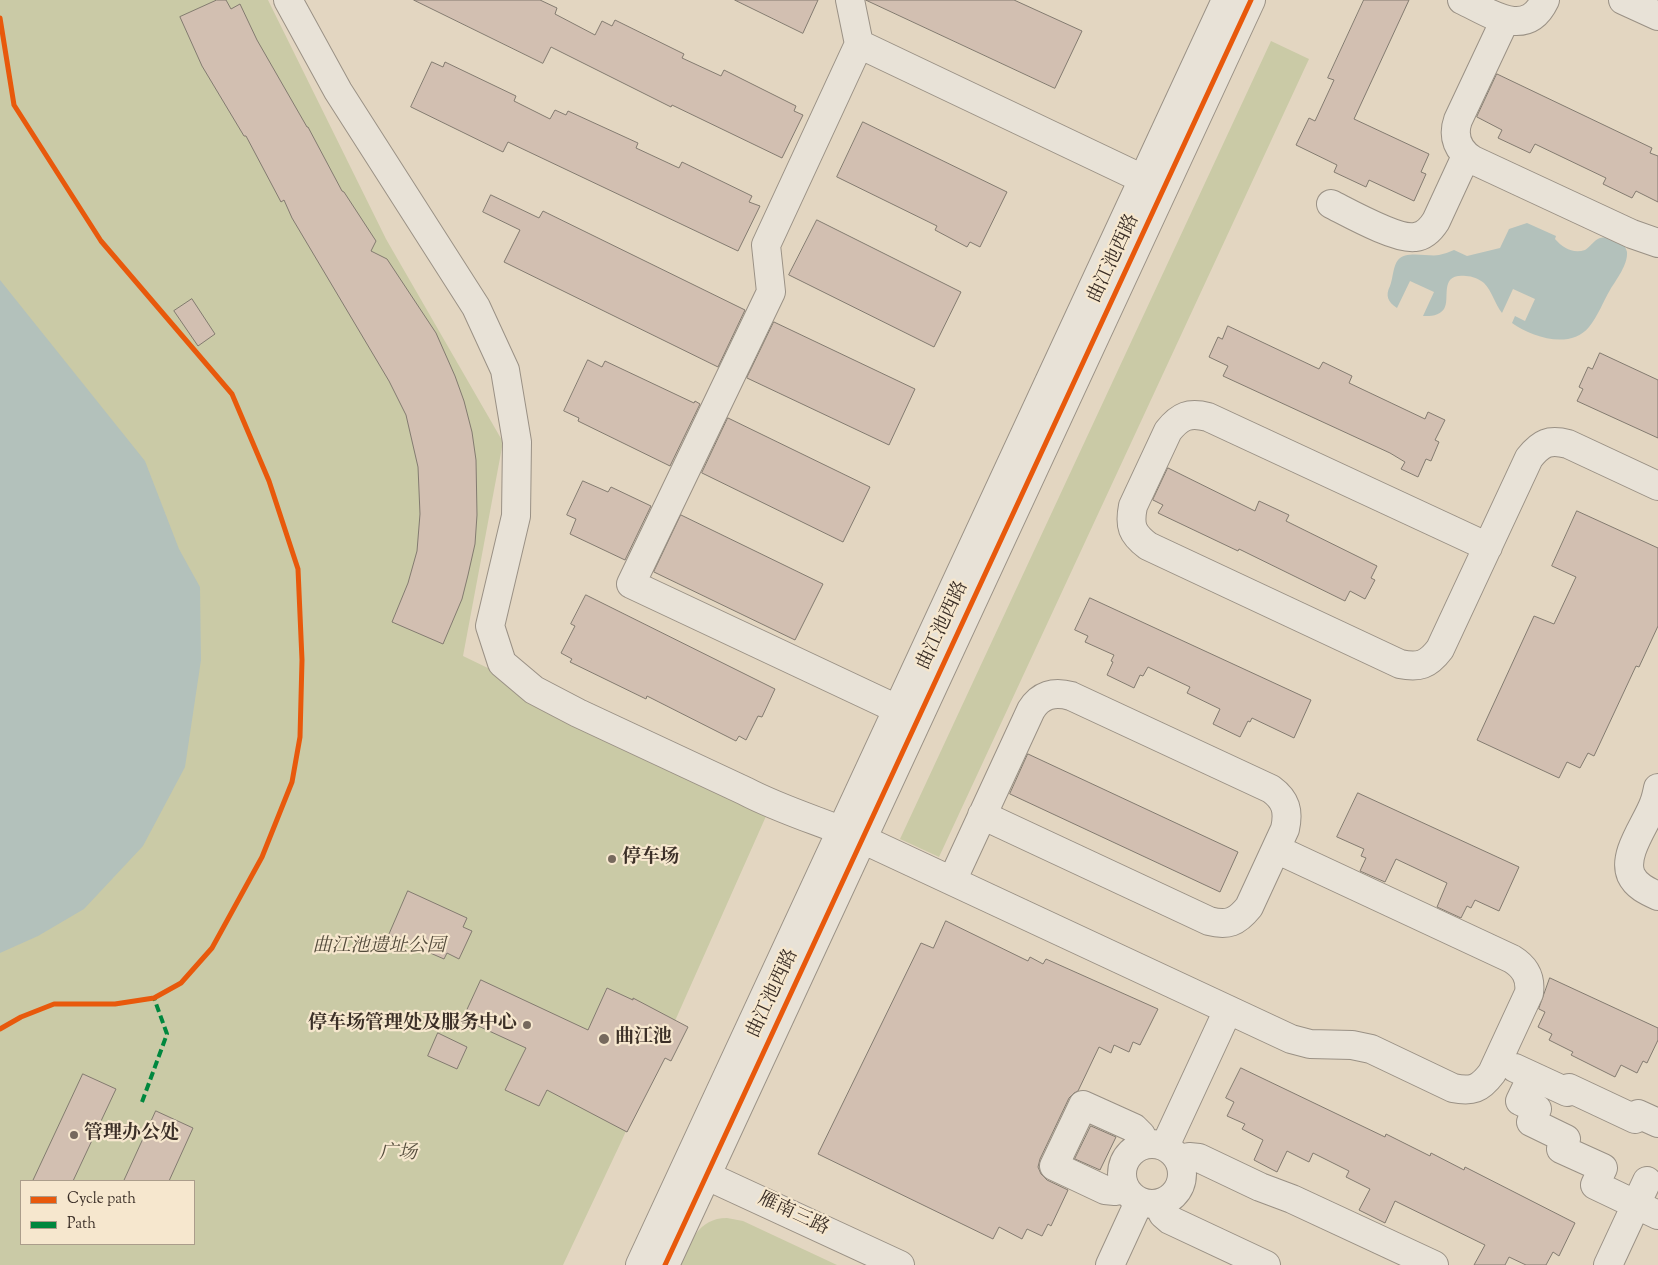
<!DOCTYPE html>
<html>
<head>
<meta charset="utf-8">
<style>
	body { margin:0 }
	#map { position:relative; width:1658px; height:1265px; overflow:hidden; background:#e3d6c1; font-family:"Sorts Mill Goudy",serif }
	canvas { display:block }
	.legend { position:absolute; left:20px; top:1180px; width:175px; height:65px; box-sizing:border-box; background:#f6e7ce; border:1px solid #ab9d8b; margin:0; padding:6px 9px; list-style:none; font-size:15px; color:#3b2f27 }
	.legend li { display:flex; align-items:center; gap:10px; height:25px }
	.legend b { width:25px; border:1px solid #ab9d8b }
</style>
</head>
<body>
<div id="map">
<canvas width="1658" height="1265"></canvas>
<ul class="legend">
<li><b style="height:6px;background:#e8590c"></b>Cycle path</li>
<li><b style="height:6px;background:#00873e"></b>Path</li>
</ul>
</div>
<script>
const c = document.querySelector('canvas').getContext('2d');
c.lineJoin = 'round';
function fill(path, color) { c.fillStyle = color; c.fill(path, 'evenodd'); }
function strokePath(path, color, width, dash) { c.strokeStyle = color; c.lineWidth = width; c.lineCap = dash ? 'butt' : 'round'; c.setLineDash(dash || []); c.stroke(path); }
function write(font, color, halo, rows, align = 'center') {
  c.font = font + ' "Sorts Mill Goudy","Noto Serif SC",serif'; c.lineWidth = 4.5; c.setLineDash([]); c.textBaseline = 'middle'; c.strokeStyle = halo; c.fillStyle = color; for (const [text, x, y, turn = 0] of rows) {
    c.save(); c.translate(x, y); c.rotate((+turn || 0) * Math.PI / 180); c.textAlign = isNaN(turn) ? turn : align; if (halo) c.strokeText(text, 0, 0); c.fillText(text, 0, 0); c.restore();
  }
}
const green = new Path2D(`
	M 0,0 L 268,0 L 386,239 L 503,442 L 463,656 L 771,805 L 622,1140 L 563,1265 L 0,1265 ZM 21,1181 L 194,1181 L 194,1244 L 21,1244 Z
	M 1271,41 L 1309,59 L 939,857 L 900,839 Z
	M 727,1218 L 743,1221 L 837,1265 L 679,1265 C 690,1243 698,1218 727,1218 Z`);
const water = new Path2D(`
	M 1527,223 L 1556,236 L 1555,239 C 1563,248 1573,254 1585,250 C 1590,247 1594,240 1600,238 C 1610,235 1625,241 1627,252 C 1628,265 1616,280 1610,290 C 1603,302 1598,316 1589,327 C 1570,350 1532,337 1512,323 L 1515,316 L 1525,321 L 1535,299 L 1513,289 L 1502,313 C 1495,304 1492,291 1484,283 C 1479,279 1472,276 1466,276 C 1438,273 1451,299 1444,309 C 1439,316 1431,316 1423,316 L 1434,292 L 1410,281 L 1397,308 C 1388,302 1385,296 1390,286 C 1393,278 1393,266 1398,260 C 1406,250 1428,257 1439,255 C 1444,254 1449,252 1454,250 L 1467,256 L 1500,248 L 1509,229 Z
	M 0,280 L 145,461 L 179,549 L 200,587 L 201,660 L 185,767 L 143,846 L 84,909 L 38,936 L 0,953 Z`);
const building = new Path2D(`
	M 217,0 L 226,0 L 231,9 L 240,4 L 257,40 L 307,127 L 308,127 L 342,191 L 344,192 L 376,241 L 371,251 L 387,259 L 436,333 L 455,376 L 464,401 L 472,432 L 476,460 L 477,515 L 475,544 L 468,575 L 462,599 L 443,644 L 392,622 L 408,583 L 417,551 L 420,514 L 418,467 L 406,415 L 389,381 L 292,218 L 284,200 L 281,202 L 246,136 L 244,136 L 202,66 L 180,17 Z
	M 414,0 L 540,0 L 557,8 L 555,14 L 595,35 L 602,21 L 612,26 L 615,20 L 684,54 L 682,58 L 721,76 L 724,70 L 796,106 L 794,111 L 803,115 L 782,158 L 672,105 L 671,107 L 551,47 L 543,63 Z
	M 735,0 L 818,0 L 803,33 Z
	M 866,0 L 1014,0 L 1082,31 L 1055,88 Z
	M 1364,0 L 1409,0 L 1354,119 L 1429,154 L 1421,172 L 1426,174 L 1414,201 L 1369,180 L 1366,187 L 1334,172 L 1337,165 L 1296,145 L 1309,118 L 1315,121 L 1334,80 L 1328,78 Z
	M 432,62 L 443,67 L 445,62 L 516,96 L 514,101 L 550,119 L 555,110 L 566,115 L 568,111 L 638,143 L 636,148 L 679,168 L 682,162 L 752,196 L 749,202 L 760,206 L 738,251 L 508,142 L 503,152 L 411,107 Z
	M 1497,74 L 1652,148 L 1650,153 L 1658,156 L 1658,202 L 1636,191 L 1632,198 L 1603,184 L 1606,178 L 1535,144 L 1530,153 L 1498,138 L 1502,130 L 1477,117 Z
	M 863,122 L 1007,192 L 980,247 L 970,242 L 967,247 L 935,230 L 937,226 L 837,177 Z
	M 491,195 L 539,218 L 543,211 L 745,310 L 718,367 L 504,262 L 520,230 L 483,212 Z
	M 817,220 L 961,292 L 934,347 L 789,275 Z
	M 192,299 L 215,334 L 198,346 L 174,311 Z
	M 774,322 L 915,389 L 889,445 L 747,378 Z
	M 1228,326 L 1319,369 L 1323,362 L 1352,376 L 1349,383 L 1425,419 L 1428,412 L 1445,420 L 1435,440 L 1439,442 L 1431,461 L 1426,459 L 1418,477 L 1401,469 L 1405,462 L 1390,453 L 1223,376 L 1228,366 L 1209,357 L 1218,337 L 1222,339 Z
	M 1600,353 L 1658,380 L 1658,438 L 1577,401 L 1583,389 L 1579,387 L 1588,367 L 1592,369 Z
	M 588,360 L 602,367 L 605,361 L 694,403 L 695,401 L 700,404 L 670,466 L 578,421 L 579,418 L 564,411 Z
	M 728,418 L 870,487 L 843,542 L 702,473 Z
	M 1168,468 L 1255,511 L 1259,501 L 1289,515 L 1286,521 L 1377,566 L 1371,578 L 1375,580 L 1365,599 L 1350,591 L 1345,601 L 1239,549 L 1238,551 L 1158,513 L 1163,505 L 1153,500 Z
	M 583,481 L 608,492 L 611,487 L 651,506 L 625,560 L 570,534 L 576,519 L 567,515 Z
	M 1577,511 L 1658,548 L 1658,626 L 1639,667 L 1636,666 L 1594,756 L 1588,753 L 1580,768 L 1567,762 L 1559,778 L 1477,740 L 1534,616 L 1554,624 L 1576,577 L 1552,566 Z
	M 681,515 L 823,584 L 795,640 L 654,572 Z
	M 586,595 L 775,689 L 762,717 L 758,716 L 746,740 L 739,736 L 736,741 L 647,696 L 646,699 L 570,662 L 572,659 L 561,653 L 575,626 L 571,624 Z
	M 1090,598 L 1311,700 L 1294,738 L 1252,718 L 1250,722 L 1248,721 L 1240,737 L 1213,724 L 1220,709 L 1187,693 L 1190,687 L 1148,667 L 1143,676 L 1140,675 L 1134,688 L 1107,675 L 1113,662 L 1111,661 L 1114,655 L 1085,642 L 1088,636 L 1075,630 Z
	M 1028,754 L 1238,852 L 1220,892 L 1010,794 Z
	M 1358,793 L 1519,867 L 1499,911 L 1475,900 L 1471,908 L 1467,906 L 1461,918 L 1437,907 L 1447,883 L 1396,859 L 1385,882 L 1360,871 L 1366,858 L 1361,856 L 1364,849 L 1337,837 Z
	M 408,891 L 467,918 L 463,927 L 472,931 L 459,959 L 447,953 L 444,959 L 389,935 Z
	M 946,921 L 1028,961 L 1030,957 L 1043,964 L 1046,959 L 1158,1009 L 1140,1045 L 1133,1042 L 1129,1052 L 1114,1045 L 1111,1053 L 1099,1047 L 1078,1091 L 1074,1093 L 1069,1098 L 1040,1159 L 1038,1167 L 1041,1174 L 1047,1180 L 1068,1190 L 1051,1226 L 1048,1224 L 1042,1236 L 1027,1229 L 1022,1239 L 999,1227 L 993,1239 L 818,1154 L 921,943 L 933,948 Z
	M 1550,978 L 1658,1028 L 1658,1040 L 1647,1063 L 1643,1061 L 1637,1073 L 1621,1065 L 1615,1077 L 1571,1055 L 1573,1052 L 1549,1040 L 1552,1034 L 1538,1027 L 1545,1012 L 1539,1009 Z
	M 481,980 L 588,1030 L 607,988 L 633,1000 L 633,998 L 688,1027 L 671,1061 L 665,1058 L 627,1132 L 547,1090 L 539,1106 L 505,1090 L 526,1048 L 463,1019 Z
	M 438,1033 L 467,1047 L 457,1069 L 428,1056 Z
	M 1241,1068 L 1385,1137 L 1386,1134 L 1430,1156 L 1431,1153 L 1464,1170 L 1465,1167 L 1575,1223 L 1559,1256 L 1553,1252 L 1546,1265 L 1526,1265 L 1509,1257 L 1505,1265 L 1474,1265 L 1485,1245 L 1395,1201 L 1385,1223 L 1359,1210 L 1370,1189 L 1346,1177 L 1349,1171 L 1313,1153 L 1309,1162 L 1287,1151 L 1277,1172 L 1254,1160 L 1263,1140 L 1242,1129 L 1245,1124 L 1227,1116 L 1234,1102 L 1226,1098 Z
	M 83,1074 L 116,1089 L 73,1181 L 33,1181 Z
	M 156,1111 L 193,1128 L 169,1181 L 124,1181 Z
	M 1091,1126 L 1116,1137 L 1100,1170 L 1075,1159 Z`);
const minor = new Path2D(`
	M 288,0 L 338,91 L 476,307 L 505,370 L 517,442 L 516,516 L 490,626 L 502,663 L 534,690 L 578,713 L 745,791 C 783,811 823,822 862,839 L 1291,1039 L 1310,1044 L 1352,1045 L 1371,1049 L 1453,1088 C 1472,1092 1480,1089 1492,1073 L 1529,993 C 1531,978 1525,967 1512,959 L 1276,849
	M 850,0 L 859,44 L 766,245 L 771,292 L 631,584 L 897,709
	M 1462,0 C 1490,13 1526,40 1545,0
	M 1623,0 L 1658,16
	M 1505,20 L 1458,120 C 1452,137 1458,151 1473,160 L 1632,234 L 1658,243
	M 859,44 L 1143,179
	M 1331,204 C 1349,213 1397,240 1415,237 C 1425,236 1431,229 1436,221 L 1466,156
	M 1488,547 L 1208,417 C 1189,412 1180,416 1168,431 L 1133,506 C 1129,526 1132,534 1148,546 L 1400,664 C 1419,668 1428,665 1440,649 L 1529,458 C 1541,443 1549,439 1568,444 L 1658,486
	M 1658,788 C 1657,793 1656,798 1654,803 C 1647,823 1622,854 1631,875 C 1636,886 1647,891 1658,896
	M 952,881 L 1031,710 C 1040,695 1054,691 1071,696 L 1271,789 C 1286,800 1289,811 1285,829 L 1249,907 C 1237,922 1228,926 1209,921 L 982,815
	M 1515,1068 L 1567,1092 L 1569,1088 L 1635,1119 L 1638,1114 L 1658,1123
	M 1532,1076 L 1520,1101 L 1537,1109 L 1531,1122 L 1566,1139 L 1561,1149 L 1603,1168 L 1595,1185 L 1658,1215
	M1122 1174a30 30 0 1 1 60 0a30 30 0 1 1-60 0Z
	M 1165,1146 L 1228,1010
	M 1179,1160 L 1189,1157 L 1199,1158 L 1260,1187 L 1292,1199 L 1434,1265
	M 690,1168 L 900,1265
	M 1125,1189 L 1115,1191 L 1105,1190 L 1054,1166 L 1083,1105 L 1134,1128 L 1141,1135 L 1145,1144
	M 1158,1204 L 1163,1214 L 1170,1220 L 1266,1265
	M 640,1265 L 1226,0
	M 665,1265 L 1251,0
	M 1110,1265 L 1139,1202
	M 1608,1265 L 1647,1181`);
const quiet = new Path2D(`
	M 142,1102 L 167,1034 L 154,998`);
const cycleway = new Path2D(`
	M 0,18 L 14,105 L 101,241 L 232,394 L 269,481 L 298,569 L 302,660 L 300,737 L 292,782 L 262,857 L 212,948 L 181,983 L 154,998 L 115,1004 L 54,1004 L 21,1017 L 0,1029
	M 665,1265 L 1251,0`);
const markers = [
	[612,859,5,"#76695d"],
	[527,1025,5,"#76695d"],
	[604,1039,6,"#76695d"],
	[74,1135,5,"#76695d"]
];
const streetNames = [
	["曲江池西路",1115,259,-65],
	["曲江池西路",944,626,-65],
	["曲江池西路",774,994,-65],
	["雁南三路",793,1215,25]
];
const poiNames = [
	["停车场",622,859],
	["停车场管理处及服务中心",517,1025,"right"],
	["曲江池",615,1039],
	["管理办公处",84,1135]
];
const parkNames = [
	["曲江池遗址公园",379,948],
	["广场",398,1155]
];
fill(green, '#cacaa6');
fill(water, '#b3c1bb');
fill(building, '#d2bfb1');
strokePath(building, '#837b70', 1);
strokePath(minor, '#9a9185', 30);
strokePath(minor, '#e8e2d7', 28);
strokePath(quiet, '#00873e', 4, [8, 4]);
strokePath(cycleway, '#e8590c', 5);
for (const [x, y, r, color] of markers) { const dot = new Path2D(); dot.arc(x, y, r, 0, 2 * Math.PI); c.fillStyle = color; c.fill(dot); strokePath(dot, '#f6e7ce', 2); }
write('19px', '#3b2f27', '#f6e7ce', streetNames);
write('bold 19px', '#3b2f27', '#f6e7ce', poiNames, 'left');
write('italic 19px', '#544c3c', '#f6e7ce', parkNames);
</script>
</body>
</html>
